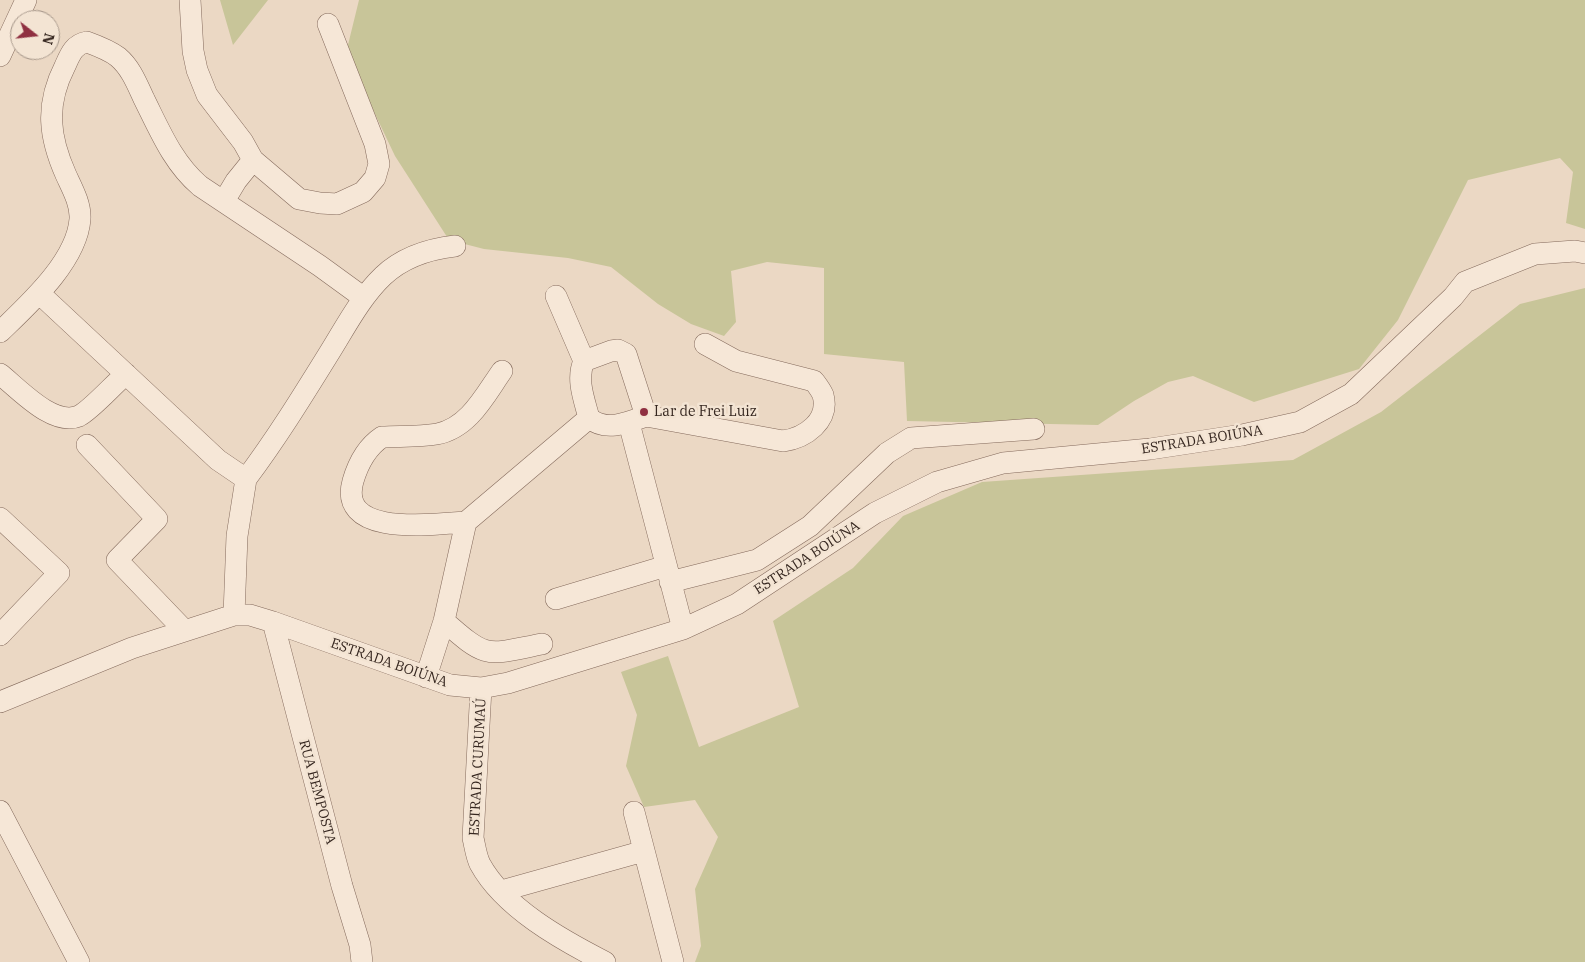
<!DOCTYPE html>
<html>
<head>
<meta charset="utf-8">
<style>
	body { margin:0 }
	#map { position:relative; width:1585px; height:962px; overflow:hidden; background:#ebd8c4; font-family:"IBM Plex Serif",serif }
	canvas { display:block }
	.north { position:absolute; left:10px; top:10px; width:50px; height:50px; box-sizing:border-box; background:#f3e4d3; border:1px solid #a7988b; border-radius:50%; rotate:106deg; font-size:14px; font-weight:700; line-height:20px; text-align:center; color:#35261f }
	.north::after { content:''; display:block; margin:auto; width:18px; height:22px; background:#8f3041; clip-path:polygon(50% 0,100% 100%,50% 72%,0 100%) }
</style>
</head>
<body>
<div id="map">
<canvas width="1585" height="962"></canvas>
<div class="north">N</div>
</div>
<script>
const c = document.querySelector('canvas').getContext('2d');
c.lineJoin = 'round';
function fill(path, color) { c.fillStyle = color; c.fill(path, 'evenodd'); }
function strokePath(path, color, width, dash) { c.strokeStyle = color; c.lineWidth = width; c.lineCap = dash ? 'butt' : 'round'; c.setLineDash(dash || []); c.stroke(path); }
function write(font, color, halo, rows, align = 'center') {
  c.font = font + ' "IBM Plex Serif",serif'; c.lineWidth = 5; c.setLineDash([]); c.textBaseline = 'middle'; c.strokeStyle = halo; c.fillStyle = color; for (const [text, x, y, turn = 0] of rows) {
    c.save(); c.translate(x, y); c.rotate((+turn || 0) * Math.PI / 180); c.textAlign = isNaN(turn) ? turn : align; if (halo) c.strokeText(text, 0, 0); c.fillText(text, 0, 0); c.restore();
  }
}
const green = new Path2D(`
	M 220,0 L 268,0 L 233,45 Z
	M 359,0 L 1585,0 L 1585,229 L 1566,223 L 1573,172 L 1560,158 L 1468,180 L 1398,320 L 1359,369 L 1254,402 L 1193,376 L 1168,382 L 1134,401 L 1098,425 L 907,421 L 904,362 L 824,354 L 824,268 L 767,262 L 731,271 L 736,322 L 724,336 L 691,324 L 658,304 L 611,267 L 568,258 L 484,249 L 449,240 L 395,156 L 346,53 Z
	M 1585,288 L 1585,962 L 695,962 L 701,946 L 695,889 L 718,837 L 695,800 L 644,807 L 626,766 L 637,715 L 621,672 L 668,656 L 699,747 L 799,707 L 773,621 L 853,568 L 903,516 L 982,482 L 1293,460 L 1381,412 L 1520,304 Z`);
const minor = new Path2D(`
	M 190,0 L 193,51 L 197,70 L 207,95 L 243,142 L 253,160 L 236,181 L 224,201
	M 0,56 L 26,0
	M 253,160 L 299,199 L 320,203 L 337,204 L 363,192 L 375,178 L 379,164 L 375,144 L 328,24
	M 40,294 L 218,460 L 246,479 L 237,536 L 234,615
	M 556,296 L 584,361
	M 0,332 C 29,304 77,261 80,219 C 81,204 72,188 66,175 C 49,137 45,105 65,66 C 70,55 74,44 87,42 C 98,46 109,50 118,57 C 131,68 137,84 144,99 C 160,131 173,163 200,186 L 320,266 L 364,298
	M 618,350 L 626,354 L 646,416 C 627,423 606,432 589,418 C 584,399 576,379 584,361 L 611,351 Z
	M 0,374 C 19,389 53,427 79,416 C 91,410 114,384 126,374
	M 646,416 L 783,441 C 805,438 830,421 823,395 C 821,390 817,385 814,381 L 736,361 L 705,344
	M 629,423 L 683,629
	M 87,445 L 157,519 L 117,560 L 184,630
	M 246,479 C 276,439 302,397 328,355 C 345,328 360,298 383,276 C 403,257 429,249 455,246
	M 0,518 L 59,573 L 0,635
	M 466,522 C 435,524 337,538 353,481 C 358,464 367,447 382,437 C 400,436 419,437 437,434 C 469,428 485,395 502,371
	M 670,582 L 757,560 L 810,526 L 887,453 L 911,438 L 1034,429
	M 556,599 L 666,566
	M 444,621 C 488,660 486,655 542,644
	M 273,622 L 342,886 L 360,945 L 362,962
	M 426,677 L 444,621 L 466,522 L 589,418
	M 481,688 L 473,838 C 475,846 476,856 480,864 C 504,908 562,940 605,962
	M 0,702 L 132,648 L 234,615 L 250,615 L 273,622 L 450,685 L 481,688 L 508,683 L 683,629 L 737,604 L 875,513 L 937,482 L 1003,463 L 1150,449 L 1242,435 L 1300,422 L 1351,394 L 1453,297 L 1465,282 L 1535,254 L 1575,251 L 1585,253
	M 0,811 L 79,962
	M 634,812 L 673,962
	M 501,891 L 644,851`);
const markers = [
	[644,412,5,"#8f3041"]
];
const poiNames = [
	["Lar de Frei Luiz",654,412]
];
const streetNames = [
	["ESTRADA BOIÚNA",1202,440,-9],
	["ESTRADA BOIÚNA",807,558,-33],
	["ESTRADA BOIÚNA",389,663,19],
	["ESTRADA CURUMAÚ",478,767,-87],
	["RUA BEMPOSTA",317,792,75]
];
fill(green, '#c8c599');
strokePath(minor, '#846a5c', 22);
strokePath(minor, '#f6e7d7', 21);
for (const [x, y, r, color] of markers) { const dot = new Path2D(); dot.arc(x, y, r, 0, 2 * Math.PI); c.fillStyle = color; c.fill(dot); strokePath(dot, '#f3e4d3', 2); }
write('14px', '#35261f', '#f3e4d3', poiNames, 'left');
write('14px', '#35261f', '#f3e4d3', streetNames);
</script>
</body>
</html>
